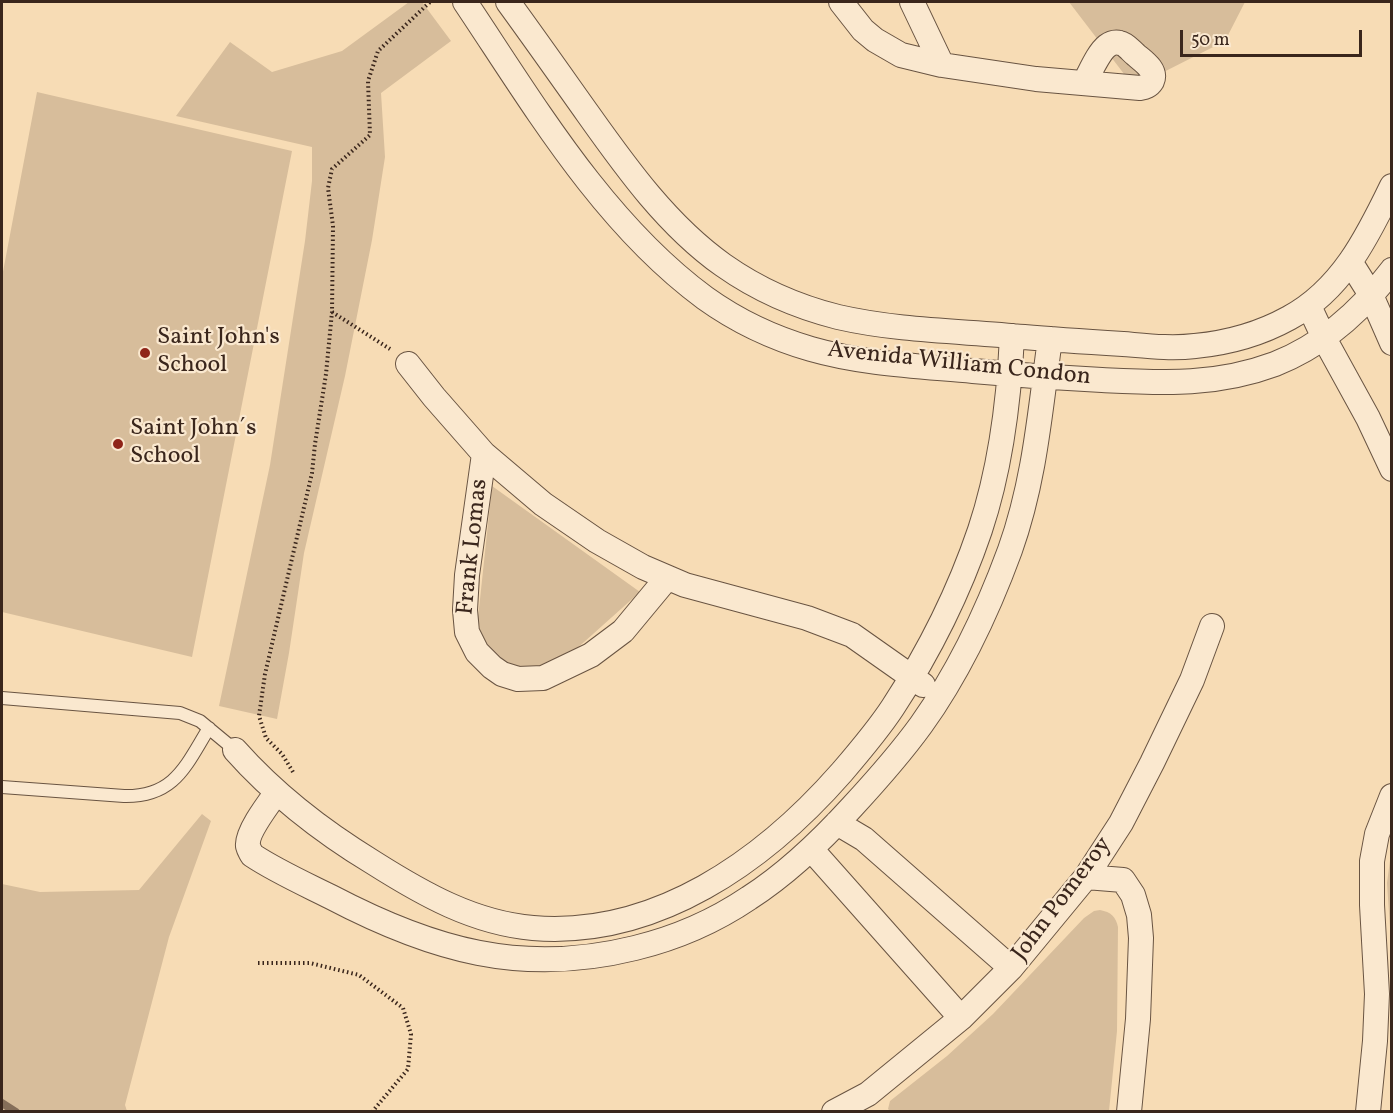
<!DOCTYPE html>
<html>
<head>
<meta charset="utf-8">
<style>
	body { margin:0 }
	#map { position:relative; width:1393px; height:1113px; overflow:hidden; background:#f7dcb5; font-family:Vollkorn,serif }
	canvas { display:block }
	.frame { position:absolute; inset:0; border:3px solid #3a261c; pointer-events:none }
	.scale { position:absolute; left:1180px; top:30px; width:182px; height:27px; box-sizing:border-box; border:3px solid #3a261c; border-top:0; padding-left:8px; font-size:18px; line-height:21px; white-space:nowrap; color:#3a261c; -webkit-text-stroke:4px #fae8cf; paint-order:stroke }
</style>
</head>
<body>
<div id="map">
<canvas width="1393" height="1113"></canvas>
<div class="frame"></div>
<div class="scale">50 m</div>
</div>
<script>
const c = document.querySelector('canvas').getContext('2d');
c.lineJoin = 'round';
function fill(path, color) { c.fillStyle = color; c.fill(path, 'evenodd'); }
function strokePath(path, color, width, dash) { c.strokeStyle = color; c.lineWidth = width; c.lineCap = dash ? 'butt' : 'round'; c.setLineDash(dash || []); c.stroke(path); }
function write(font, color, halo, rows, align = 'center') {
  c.font = font + ' Vollkorn,serif'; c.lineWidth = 4.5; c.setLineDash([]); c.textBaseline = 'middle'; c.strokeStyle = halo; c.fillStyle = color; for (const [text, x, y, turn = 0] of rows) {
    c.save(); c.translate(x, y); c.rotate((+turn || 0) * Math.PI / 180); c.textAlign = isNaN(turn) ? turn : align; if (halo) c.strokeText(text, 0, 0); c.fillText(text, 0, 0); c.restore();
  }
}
const green = new Path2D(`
	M 409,2 L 422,2 L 451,41 L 381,93 L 385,157 L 372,240 L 345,376 L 304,553 L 289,653 L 277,719 L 219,706 L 270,465 L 305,241 L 312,181 L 312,147 L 176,116 L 230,42 L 272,72 L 342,51 Z
	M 1069,2 L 1245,2 L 1225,41 L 1134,87 Z
	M 37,92 L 292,151 L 192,657 L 2,612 L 2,277 Z
	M 492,486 L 640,592 L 555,668 L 511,668 L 484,652 L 478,618 Z
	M 202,814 L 211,821 L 169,937 L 125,1105 L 127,1111 L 2,1111 L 2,884 L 40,892 L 139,890 Z
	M 1391,853 L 1392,943 L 1391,943 L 1387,883 Z
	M 1100,910 C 1111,912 1116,917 1118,927 L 1117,1031 L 1109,1111 L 890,1111 L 888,1109 L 890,1101 L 947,1056 L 993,1014 L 1084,918 L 1094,911 Z`);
const stream = new Path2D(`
	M 2,1103 L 16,1112`);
const path = new Path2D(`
	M 332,312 L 390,349
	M 293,772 L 282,754 L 266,738 L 259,716 L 265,674 L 312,473 L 315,444 L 326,374 L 332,312 L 333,226 L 328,188 L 332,169 L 370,135 L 368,81 L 378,51 L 430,2
	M 258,963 L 310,963 L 359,975 L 403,1008 L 411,1034 L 408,1069 L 372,1112`);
const service = new Path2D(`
	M 2,698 L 180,713 L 200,721 L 235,750
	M 2,787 L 124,796 C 175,797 186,765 209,728`);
const minor = new Path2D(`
	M 465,2 C 534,105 603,223 705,298 C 737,321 773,338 811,349 C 863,364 919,366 973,371 C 1016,375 1059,378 1102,380 C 1164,383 1216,386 1275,364 C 1323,345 1361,311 1392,270
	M 508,2 C 535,39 561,76 588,114 C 627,169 668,226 723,265 C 757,289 798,307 838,317 C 899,331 962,331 1024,337 C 1057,340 1090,342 1123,344 C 1147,346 1171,349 1195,346 C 1227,343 1260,334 1289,318 C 1341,290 1367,238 1392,186
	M 841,2 L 863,30 L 875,40 L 901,55 L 942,65 L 1036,79 L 1140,88 C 1145,87 1149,86 1152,81 C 1157,70 1143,61 1136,55 C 1131,51 1126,44 1120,43 C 1116,42 1111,43 1107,46 C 1098,53 1090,73 1084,83
	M 912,2 L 942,65
	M 1351,263 L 1371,295 L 1392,343
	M 1309,306 L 1324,338 L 1368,418 L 1392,469
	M 408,364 L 434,397 L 484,454 L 543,504 L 597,541 L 643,567 L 685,585 L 807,618 L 852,635 L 923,685
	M 484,454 L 467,575 L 465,610 L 467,632 L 477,652 L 492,667 L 502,674 L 518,679 L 543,678 L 591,655 L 623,631 L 667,578
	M 235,750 C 275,795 323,832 374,863 C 423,894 474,923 533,928 C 656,938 764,861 842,772 C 860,751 878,730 893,707 C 929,652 959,592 980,530 C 1001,467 1009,402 1012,336
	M 277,792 C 269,803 246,833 248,846 C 249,850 250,851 252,855 C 276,871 305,884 331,897 C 432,950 522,976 635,948 C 676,938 715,921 749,898 C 788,873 821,841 852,807 C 876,781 900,754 921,725 C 959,672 988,610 1010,550 C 1035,480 1040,411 1050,339
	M 837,823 L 864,839 L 1011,968
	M 811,849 L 961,1018
	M 1086,877 L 1123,880 L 1133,895 L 1139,915 L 1141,938 L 1138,1019 L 1129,1112
	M 834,1112 L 868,1094 L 961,1018 L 1011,968 L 1086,877 L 1121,823 L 1152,763 L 1192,680 L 1212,626
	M 1368,1112 L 1375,1041 L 1377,994 L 1372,905 L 1372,861 L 1377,834 L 1392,796`);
const markers = [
	[145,353,6,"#8f2418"],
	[118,444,6,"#8f2418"]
];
const poiNames = [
	["Saint John's",157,339],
	["School",157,367],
	["Saint John´s",130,430],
	["School",130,458]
];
const streetNames = [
	["Avenida William Condon",959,365,6],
	["Frank Lomas",474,547,-84],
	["John Pomeroy",1063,900,-53]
];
fill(green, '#d7bd9b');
strokePath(stream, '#856e59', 8);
strokePath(service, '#695442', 14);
strokePath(minor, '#695442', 26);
strokePath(path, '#3a261c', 4, [1.5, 3]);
strokePath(service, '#fae8cf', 12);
strokePath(minor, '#fae8cf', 24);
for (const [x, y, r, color] of markers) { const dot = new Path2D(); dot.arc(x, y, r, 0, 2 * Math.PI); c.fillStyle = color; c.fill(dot); strokePath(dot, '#fae8cf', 2); }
write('24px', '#3a261c', '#fae8cf', poiNames, 'left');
write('24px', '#3a261c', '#fae8cf', streetNames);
</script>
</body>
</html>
